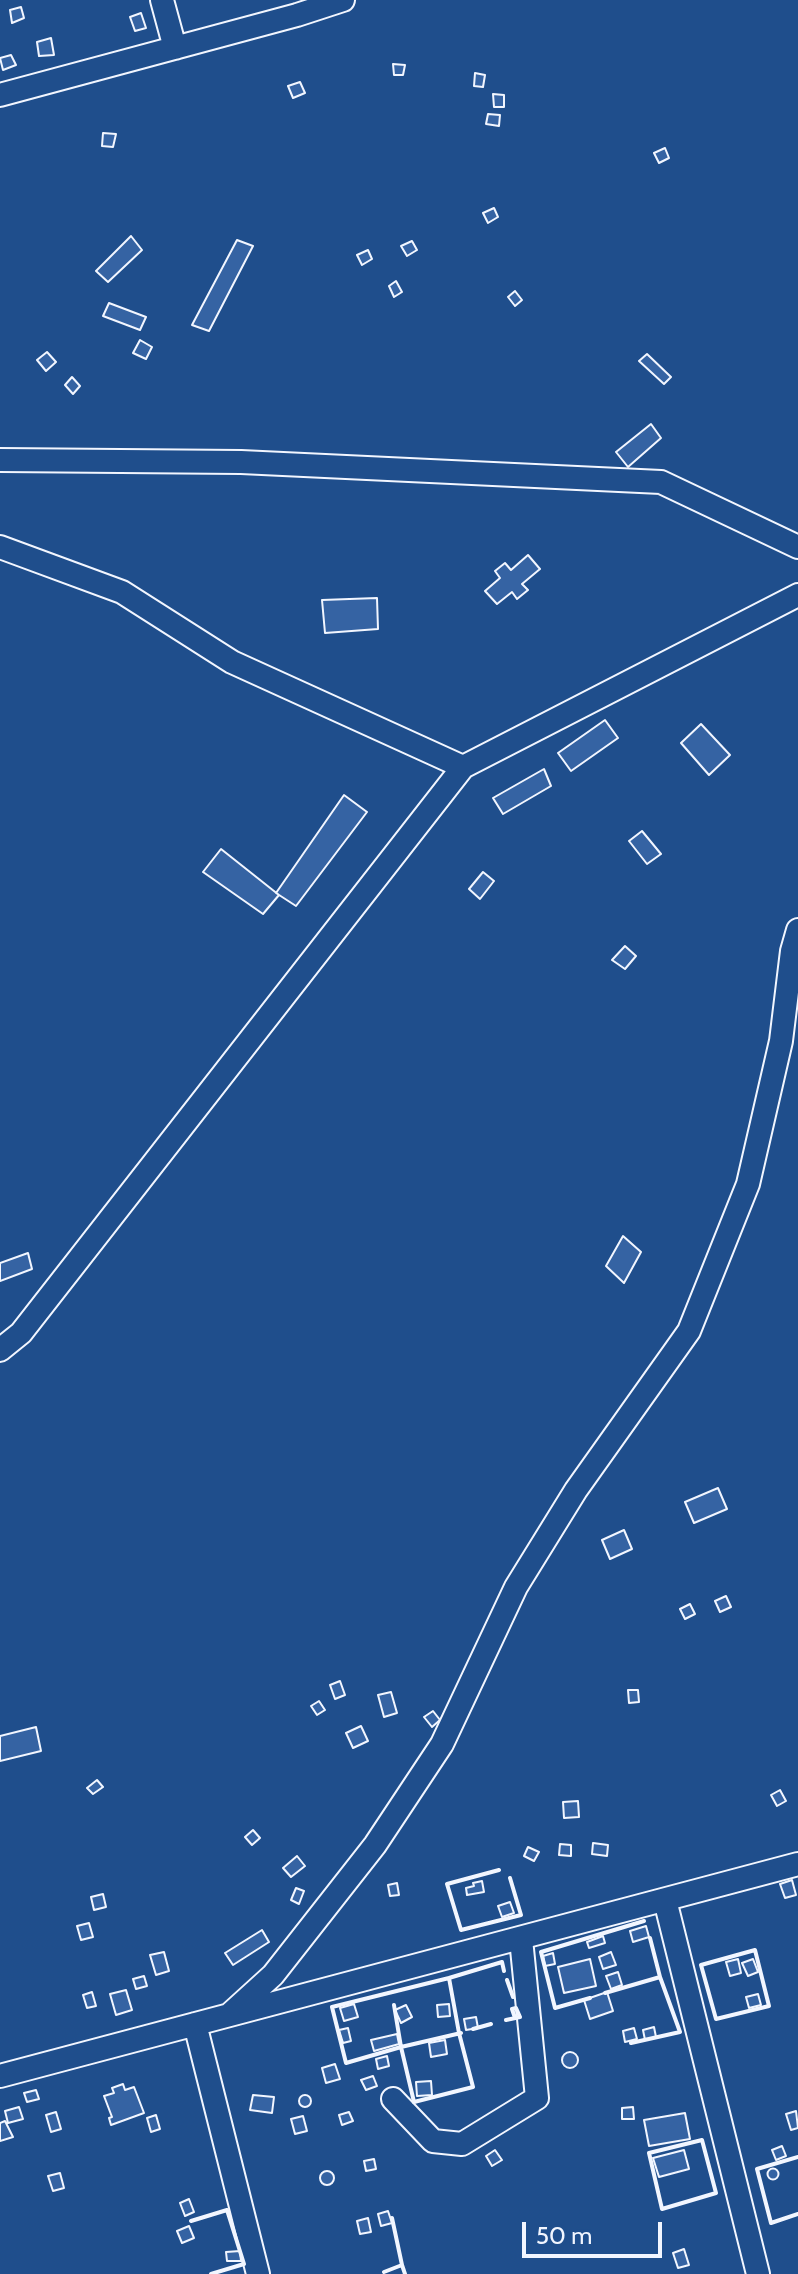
<!DOCTYPE html>
<html>
<head>
<meta charset="utf-8">
<style>
	body { margin:0 }
	#map { position:relative; width:798px; height:2274px; overflow:hidden; background:#1f4e8c; font-family:Cabin,sans-serif }
	canvas { display:block }
	.scale { position:absolute; left:522px; top:2222px; width:140px; height:36px; box-sizing:border-box; border:4px solid #f2f6ff; border-top:0; padding-left:10px; font-size:24px; line-height:28px; white-space:nowrap; color:#f2f6ff; -webkit-text-stroke:6px #1f4e8c; paint-order:stroke }
</style>
</head>
<body>
<div id="map">
<canvas width="798" height="2274"></canvas>
<div class="scale">50 m</div>
</div>
<script>
const c = document.querySelector('canvas').getContext('2d');
c.lineJoin = 'round';
function fill(path, color) { c.fillStyle = color; c.fill(path, 'evenodd'); }
function strokePath(path, color, width, dash) { c.strokeStyle = color; c.lineWidth = width; c.lineCap = dash ? 'butt' : 'round'; c.setLineDash(dash || []); c.stroke(path); }
const building = new Path2D(`
	M 21,7 L 24,18 L 12,23 L 10,10 Z
	M 141,13 L 146,28 L 135,31 L 130,17 Z
	M 51,38 L 54,55 L 39,56 L 37,42 Z
	M 11,55 L 16,65 L 3,70 L 0,58 Z
	M 393,64 L 405,65 L 403,75 L 394,75 Z
	M 475,73 L 485,75 L 483,87 L 474,86 Z
	M 300,82 L 305,93 L 293,98 L 288,86 Z
	M 493,94 L 504,95 L 504,107 L 494,107 Z
	M 488,114 L 500,115 L 499,126 L 486,124 Z
	M 103,133 L 116,134 L 113,147 L 102,146 Z
	M 665,148 L 669,158 L 659,163 L 654,153 Z
	M 494,208 L 498,217 L 488,223 L 483,213 Z
	M 131,236 L 142,250 L 108,282 L 96,271 Z
	M 237,240 L 253,246 L 209,331 L 192,325 Z
	M 412,241 L 417,250 L 407,256 L 401,246 Z
	M 368,250 L 372,259 L 362,265 L 357,255 Z
	M 396,281 L 402,292 L 394,297 L 389,286 Z
	M 515,291 L 522,300 L 515,306 L 508,297 Z
	M 109,303 L 146,317 L 140,330 L 103,316 Z
	M 140,340 L 152,347 L 146,359 L 133,353 Z
	M 47,352 L 56,362 L 46,371 L 37,360 Z
	M 647,354 L 671,377 L 664,384 L 639,361 Z
	M 72,377 L 80,386 L 73,394 L 65,385 Z
	M 651,424 L 661,438 L 628,467 L 616,452 Z
	M 528,555 L 540,569 L 522,584 L 528,590 L 517,599 L 512,592 L 497,604 L 485,591 L 500,578 L 495,571 L 505,563 L 511,570 Z
	M 377,598 L 378,629 L 325,633 L 322,600 Z
	M 605,720 L 618,738 L 571,771 L 558,753 Z
	M 701,724 L 730,755 L 709,775 L 681,743 Z
	M 544,769 L 551,786 L 503,814 L 493,798 Z
	M 344,795 L 367,812 L 296,906 L 276,893 Z
	M 642,831 L 661,854 L 647,864 L 629,841 Z
	M 221,849 L 279,895 L 263,914 L 203,872 Z
	M 483,872 L 494,881 L 480,899 L 469,889 Z
	M 625,946 L 636,956 L 625,969 L 612,960 Z
	M 623,1236 L 641,1252 L 624,1283 L 606,1266 Z
	M 28,1253 L 32,1269 L 0,1281 L 0,1263 Z
	M 718,1488 L 727,1509 L 694,1523 L 685,1502 Z
	M 624,1530 L 632,1549 L 610,1559 L 602,1540 Z
	M 726,1596 L 731,1607 L 720,1612 L 715,1601 Z
	M 690,1604 L 695,1614 L 685,1619 L 680,1609 Z
	M 340,1681 L 345,1695 L 335,1699 L 330,1685 Z
	M 628,1690 L 638,1690 L 639,1702 L 629,1703 Z
	M 391,1692 L 397,1713 L 384,1717 L 378,1695 Z
	M 319,1701 L 325,1710 L 317,1715 L 311,1706 Z
	M 433,1711 L 440,1720 L 432,1727 L 424,1717 Z
	M 361,1726 L 368,1741 L 353,1748 L 346,1733 Z
	M 36,1727 L 41,1751 L 0,1761 L 0,1736 Z
	M 97,1780 L 103,1787 L 93,1794 L 87,1788 Z
	M 780,1790 L 786,1801 L 777,1806 L 771,1795 Z
	M 578,1801 L 579,1817 L 564,1818 L 563,1802 Z
	M 253,1830 L 260,1838 L 252,1845 L 245,1837 Z
	M 593,1843 L 608,1845 L 607,1856 L 592,1854 Z
	M 560,1844 L 571,1845 L 571,1856 L 559,1855 Z
	M 528,1847 L 539,1852 L 534,1861 L 524,1856 Z
	M 297,1856 L 305,1866 L 291,1877 L 283,1868 Z
	M 792,1880 L 796,1895 L 785,1898 L 780,1884 Z
	M 482,1881 L 484,1892 L 467,1895 L 466,1888 L 474,1886 L 473,1883 Z
	M 397,1883 L 399,1895 L 390,1896 L 388,1885 Z
	M 296,1888 L 304,1891 L 299,1904 L 291,1900 Z
	M 103,1894 L 106,1907 L 94,1910 L 91,1897 Z
	M 510,1902 L 514,1913 L 502,1917 L 498,1906 Z
	M 89,1923 L 93,1937 L 81,1940 L 77,1926 Z
	M 646,1926 L 649,1937 L 633,1942 L 630,1931 Z
	M 262,1930 L 269,1942 L 233,1965 L 225,1953 Z
	M 603,1936 L 605,1943 L 589,1948 L 587,1942 Z
	M 164,1952 L 169,1971 L 156,1975 L 150,1955 Z
	M 611,1952 L 616,1965 L 603,1969 L 599,1957 Z
	M 553,1953 L 555,1964 L 545,1966 L 543,1956 Z
	M 590,1959 L 596,1986 L 564,1993 L 558,1967 Z
	M 738,1959 L 741,1973 L 730,1976 L 726,1962 Z
	M 753,1959 L 758,1972 L 748,1976 L 742,1963 Z
	M 618,1972 L 622,1985 L 611,1989 L 606,1976 Z
	M 144,1976 L 147,1986 L 136,1989 L 133,1979 Z
	M 126,1990 L 132,2010 L 116,2015 L 110,1994 Z
	M 92,1992 L 96,2006 L 87,2008 L 83,1995 Z
	M 607,1992 L 613,2011 L 590,2019 L 584,2000 Z
	M 758,1994 L 761,2005 L 749,2008 L 746,1997 Z
	M 354,2004 L 358,2017 L 344,2021 L 340,2008 Z
	M 449,2004 L 450,2016 L 438,2017 L 437,2005 Z
	M 406,2005 L 412,2017 L 401,2023 L 395,2010 Z
	M 476,2017 L 478,2028 L 466,2030 L 464,2019 Z
	M 654,2027 L 656,2037 L 645,2040 L 643,2030 Z
	M 348,2028 L 351,2041 L 343,2043 L 339,2030 Z
	M 634,2028 L 637,2039 L 625,2042 L 623,2031 Z
	M 397,2034 L 399,2044 L 374,2051 L 371,2040 Z
	M 445,2040 L 447,2054 L 431,2057 L 429,2043 Z
	M562 2060a8 8 0 1 1 16 0a8 8 0 1 1-16 0Z
	M 387,2056 L 389,2066 L 378,2069 L 376,2059 Z
	M 335,2064 L 340,2079 L 326,2083 L 322,2068 Z
	M 373,2076 L 377,2086 L 366,2090 L 361,2080 Z
	M 431,2081 L 432,2095 L 417,2096 L 416,2082 Z
	M 123,2084 L 125,2090 L 134,2087 L 144,2113 L 111,2125 L 109,2118 L 112,2117 L 104,2096 L 114,2093 L 112,2088 Z
	M 36,2090 L 39,2099 L 27,2102 L 24,2093 Z
	M299 2101a6 6 0 1 1 12 0a6 6 0 1 1-12 0Z
	M 253,2095 L 274,2097 L 272,2113 L 250,2110 Z
	M 19,2107 L 23,2119 L 8,2123 L 5,2111 Z
	M 633,2107 L 634,2119 L 622,2119 L 622,2108 Z
	M 796,2111 L 798,2128 L 791,2130 L 786,2114 Z
	M 56,2112 L 61,2129 L 51,2132 L 46,2115 Z
	M 349,2112 L 353,2121 L 342,2125 L 339,2115 Z
	M 685,2113 L 690,2139 L 649,2146 L 644,2120 Z
	M 156,2115 L 160,2129 L 151,2132 L 147,2118 Z
	M 303,2116 L 307,2131 L 295,2134 L 291,2119 Z
	M 5,2121 L 13,2137 L 0,2141 L 0,2123 Z
	M 782,2146 L 786,2156 L 776,2160 L 772,2150 Z
	M 495,2150 L 502,2160 L 492,2166 L 486,2156 Z
	M 684,2150 L 689,2169 L 659,2177 L 653,2158 Z
	M 374,2159 L 376,2169 L 366,2171 L 364,2161 Z
	M767.5 2174a5.5 5.5 0 1 1 11 0a5.5 5.5 0 1 1-11 0Z
	M320 2178a7 7 0 1 1 14 0a7 7 0 1 1-14 0Z
	M 60,2173 L 64,2188 L 53,2191 L 48,2176 Z
	M 189,2199 L 194,2212 L 185,2216 L 180,2203 Z
	M 388,2211 L 392,2223 L 381,2226 L 378,2214 Z
	M 368,2218 L 371,2232 L 360,2234 L 357,2221 Z
	M 189,2226 L 194,2238 L 182,2243 L 177,2231 Z
	M 684,2249 L 689,2265 L 678,2268 L 673,2253 Z
	M 240,2251 L 241,2261 L 227,2261 L 226,2252 Z`);
const minor = new Path2D(`
	M 162,0 L 175,48
	M 0,95 L 297,15 L 343,0
	M 0,460 L 241,462 L 661,482 L 798,547
	M 0,547 L 122,592 L 232,662 L 463,767 L 798,595
	M 0,1350 L 21,1333 L 463,767
	M 665,1900 L 758,2274
	M 229,2015 L 273,1975 L 375,1845 L 442,1744 L 516,1587 L 576,1490 L 689,1331 L 748,1184 L 781,1041 L 792,951 L 798,930
	M 195,2024 L 258,2274
	M 0,2076 L 798,1864
	M 393,2099 L 433,2141 L 462,2144 L 537,2098 L 521,1939`);
const wall = new Path2D(`
	M 499,1870 L 447,1884 L 461,1930 L 521,1915 L 510,1878
	M 755,1950 L 769,2006 L 716,2019 L 701,1965 Z
	M 449,1978 L 459,2033 L 473,2087 L 414,2102 L 401,2047 L 346,2063 L 332,2007 Z
	M 449,1978 L 502,1962 L 504,1971
	M 507,1980 L 513,1997
	M 605,1993 L 660,1977 L 650,1938
	M 590,1998 L 555,2008 L 541,1952 L 644,1921
	M 394,2005 L 401,2047 L 461,2033
	M 506,2020 L 520,2017 L 516,2008 L 512,2009 L 515,2018
	M 473,2029 L 491,2024
	M 631,2043 L 680,2032 L 660,1977
	M 702,2140 L 716,2193 L 662,2209 L 649,2153 Z
	M 798,2157 L 757,2169 L 771,2223 L 798,2214
	M 392,2218 L 402,2265
	M 191,2221 L 227,2210 L 244,2264 L 211,2274
	M 384,2272 L 402,2265 L 405,2274`);
fill(building, '#3563a3');
strokePath(building, '#f2f6ff', 2);
strokePath(minor, '#f2f6ff', 26);
strokePath(minor, '#1f4e8c', 22);
strokePath(wall, '#f2f6ff', 4);
</script>
</body>
</html>
